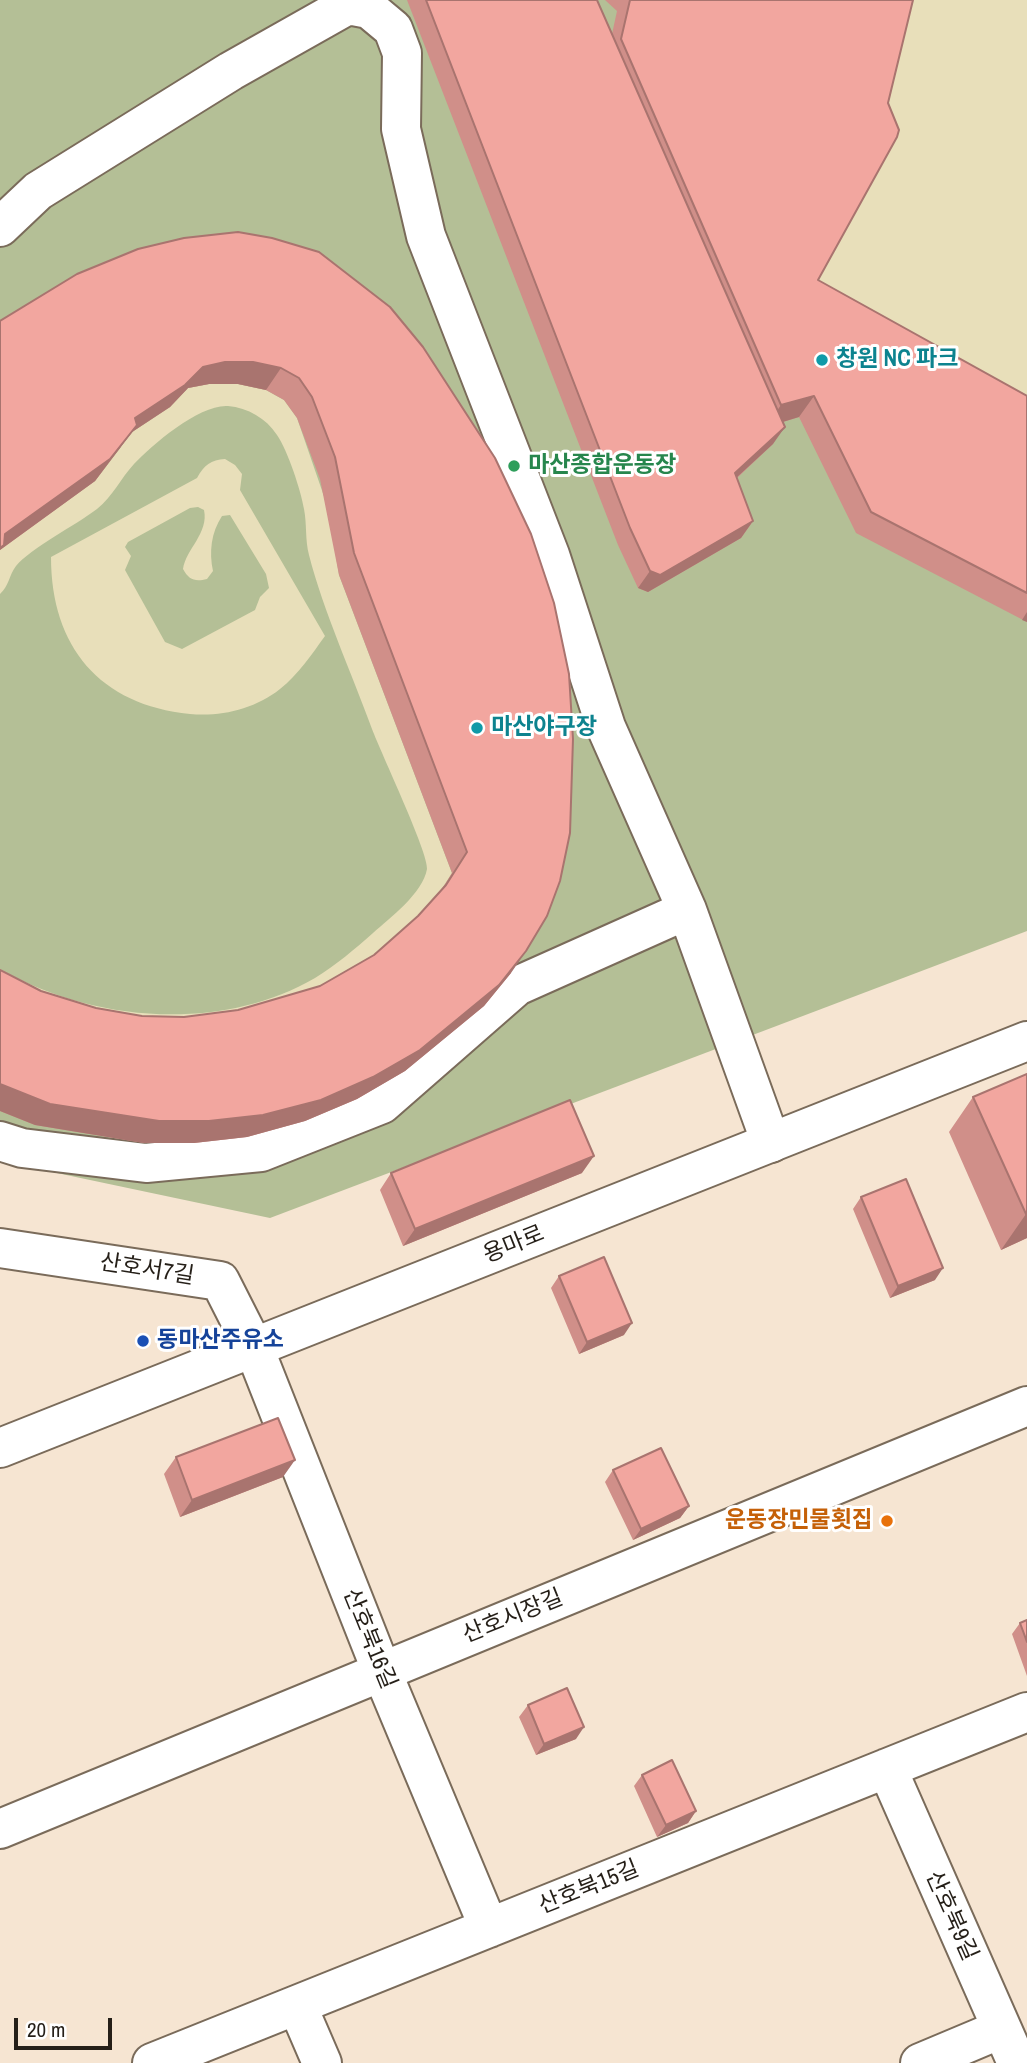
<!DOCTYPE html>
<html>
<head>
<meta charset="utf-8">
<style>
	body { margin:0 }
	#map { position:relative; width:1027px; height:2063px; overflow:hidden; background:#f6e5d2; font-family:"Archivo Narrow",sans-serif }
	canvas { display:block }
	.scale { position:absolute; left:14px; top:2018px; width:98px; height:32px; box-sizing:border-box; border:4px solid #251f18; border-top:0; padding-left:9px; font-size:21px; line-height:24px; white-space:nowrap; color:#251f18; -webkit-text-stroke:5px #fff; paint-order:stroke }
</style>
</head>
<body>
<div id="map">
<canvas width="1027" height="2063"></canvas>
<div class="scale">20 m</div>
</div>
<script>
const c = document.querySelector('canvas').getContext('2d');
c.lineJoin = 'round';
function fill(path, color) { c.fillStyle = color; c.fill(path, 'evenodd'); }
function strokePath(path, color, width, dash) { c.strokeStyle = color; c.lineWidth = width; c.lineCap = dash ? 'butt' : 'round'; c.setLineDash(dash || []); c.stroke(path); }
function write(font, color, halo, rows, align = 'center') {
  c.font = font + ' "Archivo Narrow","Noto Sans KR",sans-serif'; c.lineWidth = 6; c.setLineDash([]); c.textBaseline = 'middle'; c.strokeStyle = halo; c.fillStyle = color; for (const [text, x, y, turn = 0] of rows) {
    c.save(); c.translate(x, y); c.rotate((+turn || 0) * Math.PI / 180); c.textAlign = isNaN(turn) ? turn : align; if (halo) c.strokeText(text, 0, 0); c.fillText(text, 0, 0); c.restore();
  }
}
const green = new Path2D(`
	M 0,0 L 1027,0 L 1027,931 L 270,1218 L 0,1161 Z`);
const sand = new Path2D(`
	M 903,0 L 1027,0 L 1027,425 L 803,302 L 875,129 Z
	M 209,384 L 238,384 L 266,390 L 284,400 L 297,418 L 328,508 L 339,575 L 452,873 L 431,906 L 359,976 L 223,1032 L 0,999 L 0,969 C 92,1022 220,1033 315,978 C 336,965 355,949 373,933 C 390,918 423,893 427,869 C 429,854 381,753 372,729 C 352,674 323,610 309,555 C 305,540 307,524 304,509 C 301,491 288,451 277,435 C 266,418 248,408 228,406 C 200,404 153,444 134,464 C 121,478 113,496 97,509 C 76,525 31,548 16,566 C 9,575 9,586 0,594 L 0,549 L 95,481 L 121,447 L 120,440 L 170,407 L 188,388 Z
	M 225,459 L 235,465 L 242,474 L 240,490 L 325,636 C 312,654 298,675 280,689 C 255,709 221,717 190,714 C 100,705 51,647 51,557 L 197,478 C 204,465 211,460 225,459 ZM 198,507 L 204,510 C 209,533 186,549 183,569 C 189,580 195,582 207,579 L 213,571 C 209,552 211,533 222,516 L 230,515 L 266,574 L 269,588 L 260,597 L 255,610 L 182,649 L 165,642 L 125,570 L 131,556 L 125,547 L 128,542 L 190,508 Z`);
const minor = new Path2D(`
	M 0,227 L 38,191 L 231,71 L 348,5 L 369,9 L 393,29 L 402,53 L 401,129 L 426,236 L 550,555 L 606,727 L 687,910 L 771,1143
	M 0,1141 L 22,1148 L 146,1163 L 261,1152 L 382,1104 L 517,986 L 687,910
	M 0,1248 L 220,1281 L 254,1348 L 382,1672 L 489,1928
	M 887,1768 L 1017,2063
	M 0,1829 L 1027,1406
	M 297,2005 L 322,2063
	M 152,2063 L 1027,1712
	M 920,2063 L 1001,2029`);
const major = new Path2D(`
	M 0,1448 L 1027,1041`);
const wall = new Path2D(`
	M 407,0 L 597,0 L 612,34 L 617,11 L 605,0 L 913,0 L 818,280 L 1027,396 L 1027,622 L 856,533 L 799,417 L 783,422 L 773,444 L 737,478 L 753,521 L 741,538 L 648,592 L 638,588 L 618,545 Z
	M 272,238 L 511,973 L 484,1006 L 405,1071 L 357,1099 L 305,1121 L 247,1137 L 194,1143 L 144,1143 L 35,1125 L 0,1111 L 0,970 L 41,991 L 96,1008 L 142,1016 L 184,1017 L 238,1010 L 320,986 L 374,955 L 418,916 L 442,889 L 452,873 L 339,575 L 320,479 L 297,418 L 284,400 L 266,390 L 238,384 L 209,384 L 188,388 L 170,407 L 132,432 L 95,481 L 0,550 L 0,321 Z
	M 1027,1074 L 1027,1238 L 1001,1250 L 949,1132 L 973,1097 Z
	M 391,1173 L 582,1173 L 403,1246 L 380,1190 Z
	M 861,1197 L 935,1280 L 890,1298 L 853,1209 Z
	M 559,1276 L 624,1335 L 579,1354 L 551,1288 Z
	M 176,1457 L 283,1477 L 180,1517 L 164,1474 Z
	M 613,1470 L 689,1506 L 680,1518 L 633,1540 L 605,1482 Z
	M 1027,1620 L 1027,1676 L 1012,1634 L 1020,1623 Z
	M 528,1705 L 576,1739 L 536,1755 L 519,1717 Z
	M 642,1775 L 696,1811 L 688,1823 L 657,1837 L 634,1786 Z`);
const shadedWall = new Path2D(`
	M 225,362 L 253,362 L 281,368 L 266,390 L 238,384 L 209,384 L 188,388 L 170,407 L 132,432 L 95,481 L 0,550 L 0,542 L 5,534 L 135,418 L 203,367 Z
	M 814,396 L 799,417 L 766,427 L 781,405 Z
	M 785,427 L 773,444 L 723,490 L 735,473 Z
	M 753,521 L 741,538 L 648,592 L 638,588 L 650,571 Z
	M 1027,612 L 1027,622 L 1022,620 Z
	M 526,951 L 511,973 L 484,1006 L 405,1071 L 357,1099 L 305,1121 L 247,1137 L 194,1143 L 144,1143 L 35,1125 L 0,1111 L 0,1084 Z
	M 594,1156 L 582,1173 L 403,1246 L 415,1229 Z
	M 1026,1214 L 1027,1214 L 1027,1238 L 1001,1250 Z
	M 943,1268 L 935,1280 L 890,1298 L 898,1286 Z
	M 632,1323 L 624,1335 L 579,1354 L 587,1342 Z
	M 295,1460 L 283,1477 L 180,1517 L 192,1500 Z
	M 689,1506 L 680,1518 L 633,1540 L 641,1529 Z
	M 584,1727 L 576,1739 L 536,1755 L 544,1744 Z
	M 696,1811 L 688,1823 L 657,1837 L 666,1825 Z`);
const building = new Path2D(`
	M 426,0 L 597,0 L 785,427 L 735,473 L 753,521 L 660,575 L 650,571 L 630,528 Z
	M 630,0 L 913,0 L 888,103 L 899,130 L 897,137 L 818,280 L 1027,396 L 1027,593 L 871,512 L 814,396 L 781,405 L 621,39 Z
	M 238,232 L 272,238 L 319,252 L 390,307 L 423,347 L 495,458 L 531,534 L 554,603 L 569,674 L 573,739 L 570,833 L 560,881 L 547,916 L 526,951 L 499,985 L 420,1050 L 373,1077 L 321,1100 L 263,1115 L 209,1121 L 159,1121 L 50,1104 L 0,1084 L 0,970 L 41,991 L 96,1008 L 142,1016 L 184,1017 L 238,1010 L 320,986 L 374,955 L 418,916 L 446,885 L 467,852 L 354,553 L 335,457 L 312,397 L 299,378 L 281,368 L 253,362 L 225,362 L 203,367 L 185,385 L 135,418 L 137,425 L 110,459 L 5,534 L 4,545 L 0,548 L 0,321 L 77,274 L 138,249 L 184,238 Z
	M 1027,1074 L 1027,1214 L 1026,1214 L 973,1097 Z
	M 570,1100 L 594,1156 L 415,1229 L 391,1173 Z
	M 906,1179 L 943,1268 L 898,1286 L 861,1197 Z
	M 604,1257 L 632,1323 L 587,1342 L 559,1276 Z
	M 278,1418 L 295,1460 L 192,1500 L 176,1457 Z
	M 661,1448 L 689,1506 L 641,1529 L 613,1470 Z
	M 1027,1620 L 1027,1642 L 1020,1623 Z
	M 567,1688 L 584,1727 L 544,1744 L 528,1705 Z
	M 672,1760 L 696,1811 L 666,1825 L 642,1775 Z`);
const markers = [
	[822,360,7,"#0f9aa8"],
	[514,466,7,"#2e9e5b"],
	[477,728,7,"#0f9aa8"],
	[143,1341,7,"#1a4fb4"],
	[887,1521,7,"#e8710a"]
];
const cultureNames = [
	["창원 NC 파크",836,360],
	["마산야구장",491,728]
];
const leisureNames = [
	["마산종합운동장",528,466]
];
const streetNames = [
	["용마로",514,1245,-22],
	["산호서7길",147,1270,9],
	["산호시장길",513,1617,-22],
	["산호북16길",369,1639,68],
	["산호북15길",589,1888,-22],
	["산호북9길",951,1916,66]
];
const transitNames = [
	["동마산주유소",157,1341]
];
const foodNames = [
	["운동장민물횟집",873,1521]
];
fill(green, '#b4bf96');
fill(sand, '#e8dfba');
strokePath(minor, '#7a6b5a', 42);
strokePath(major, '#7a6b5a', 42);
strokePath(minor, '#fff', 38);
strokePath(major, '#fff', 38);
fill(wall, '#d08f89');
fill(shadedWall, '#a9746f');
fill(building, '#f2a69f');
strokePath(building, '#a9746f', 2);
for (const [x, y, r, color] of markers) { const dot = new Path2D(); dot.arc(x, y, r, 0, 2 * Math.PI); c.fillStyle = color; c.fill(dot); strokePath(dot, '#fff', 2.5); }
write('bold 23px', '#0d838f', '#fff', cultureNames, 'left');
write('bold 23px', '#27864d', '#fff', leisureNames, 'left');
write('23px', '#251f18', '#fff', streetNames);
write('bold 23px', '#164399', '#fff', transitNames, 'left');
write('bold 23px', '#c56008', '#fff', foodNames, 'right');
</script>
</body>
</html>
